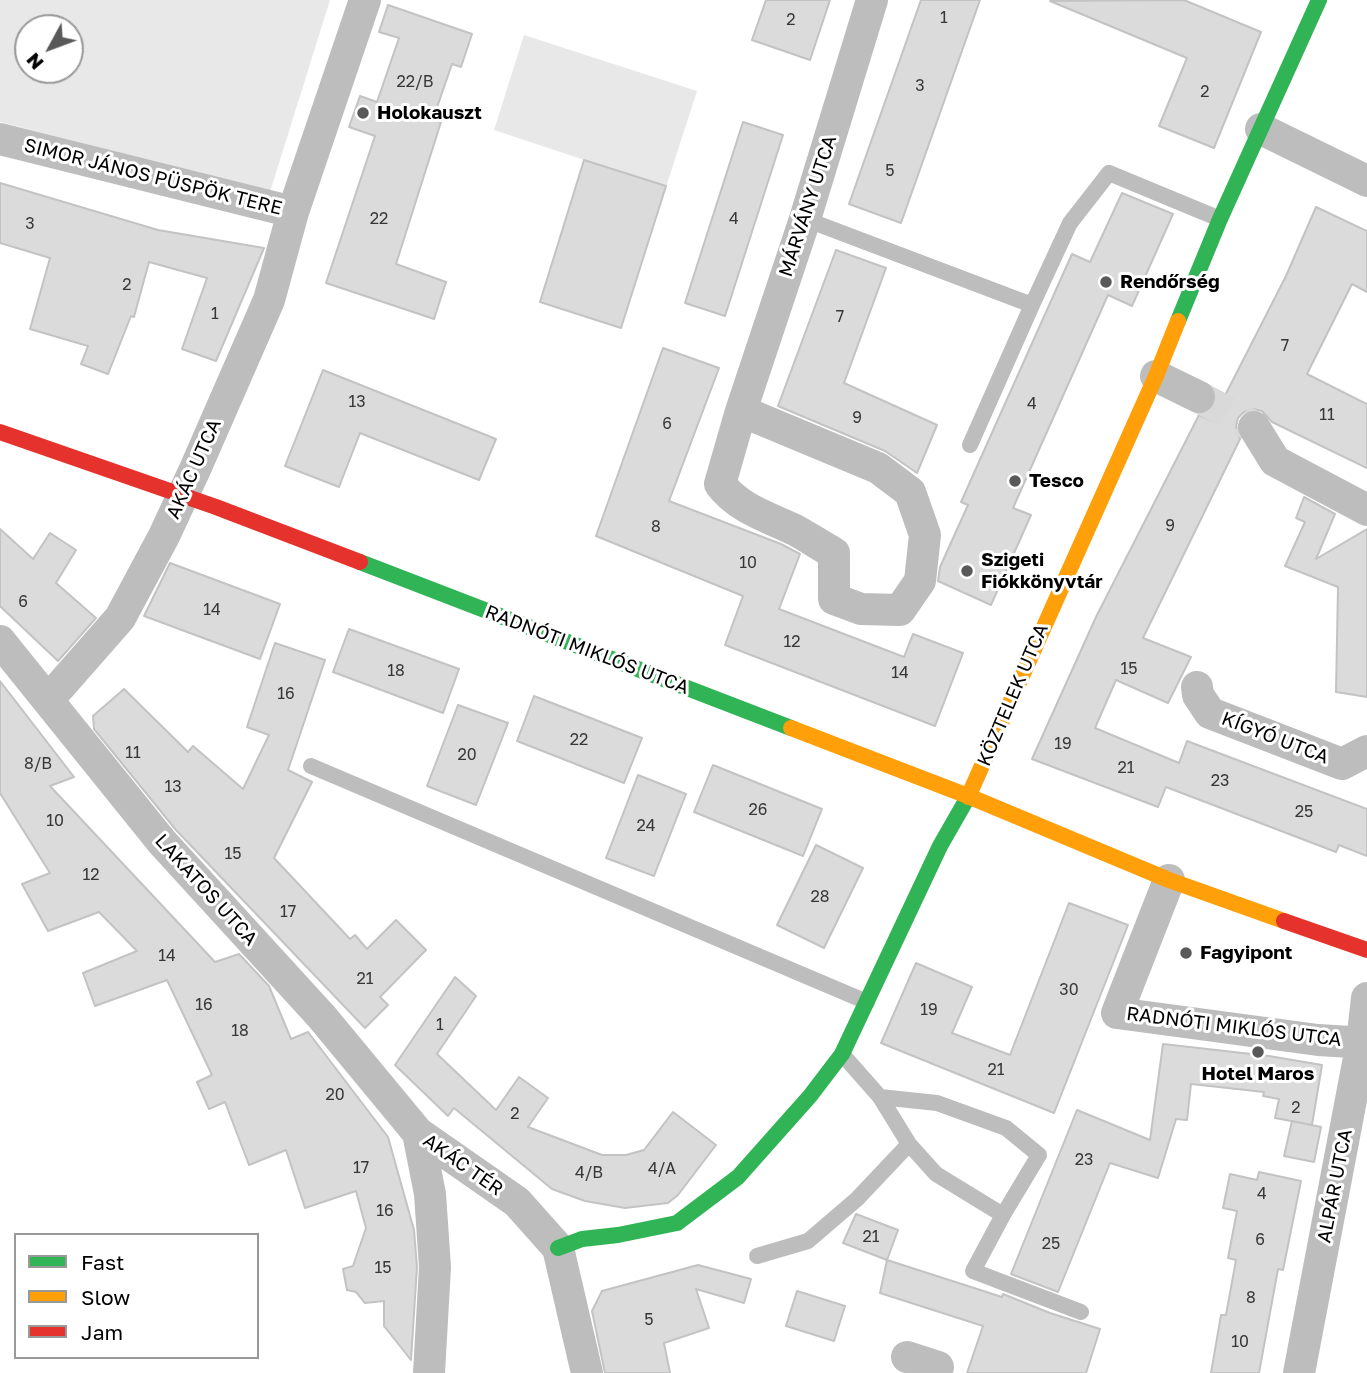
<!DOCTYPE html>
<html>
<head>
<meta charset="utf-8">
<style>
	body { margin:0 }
	#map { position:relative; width:1367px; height:1373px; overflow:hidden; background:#fff; font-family:"Golos Text",sans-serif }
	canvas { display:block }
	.legend { position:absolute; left:14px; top:1233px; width:245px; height:126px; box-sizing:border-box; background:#fff; border:2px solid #999; margin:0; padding:9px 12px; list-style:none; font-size:21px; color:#000 }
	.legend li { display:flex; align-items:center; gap:14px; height:35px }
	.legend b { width:35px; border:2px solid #999 }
	.north { position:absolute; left:14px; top:14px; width:70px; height:70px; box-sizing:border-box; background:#fff; border:2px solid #999; border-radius:50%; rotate:229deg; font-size:19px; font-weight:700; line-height:28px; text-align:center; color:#000 }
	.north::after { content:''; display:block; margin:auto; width:24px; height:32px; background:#595959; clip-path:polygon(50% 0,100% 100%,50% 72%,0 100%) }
</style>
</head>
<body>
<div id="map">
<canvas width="1367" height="1373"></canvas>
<ul class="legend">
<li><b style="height:9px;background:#30b455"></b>Fast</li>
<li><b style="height:9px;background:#ff9f0a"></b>Slow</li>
<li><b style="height:9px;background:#e5322d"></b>Jam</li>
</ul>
<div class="north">N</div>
</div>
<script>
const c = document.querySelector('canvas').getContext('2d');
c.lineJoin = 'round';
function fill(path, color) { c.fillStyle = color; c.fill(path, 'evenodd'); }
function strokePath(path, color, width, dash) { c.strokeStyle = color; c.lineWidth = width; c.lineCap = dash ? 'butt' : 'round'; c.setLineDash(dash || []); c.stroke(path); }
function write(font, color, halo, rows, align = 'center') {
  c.font = font + ' "Golos Text",sans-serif'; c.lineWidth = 6; c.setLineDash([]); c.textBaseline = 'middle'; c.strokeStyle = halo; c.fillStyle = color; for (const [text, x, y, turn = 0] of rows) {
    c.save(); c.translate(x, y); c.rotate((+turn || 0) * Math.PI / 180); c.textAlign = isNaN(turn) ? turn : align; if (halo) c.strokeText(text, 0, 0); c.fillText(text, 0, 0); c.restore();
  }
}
const green = new Path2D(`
	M 0,0 L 330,0 L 270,192 L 0,122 ZM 28,28 L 70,28 L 70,70 L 28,70 Z
	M 524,35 L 697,91 L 666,187 L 494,130 Z`);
const building = new Path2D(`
	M 766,0 L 830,0 L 810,60 L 752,40 Z
	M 921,0 L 980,0 L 901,223 L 849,204 Z
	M 1184,0 L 1261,32 L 1214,148 L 1159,126 L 1187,58 L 1050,1 Z
	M 388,5 L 472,34 L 461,67 L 452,64 L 433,119 L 441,122 L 396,264 L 446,282 L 434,319 L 326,283 L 375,136 L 349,127 L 360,96 L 377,102 L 399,38 L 379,32 Z
	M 743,122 L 783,135 L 725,316 L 685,303 Z
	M 584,160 L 666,186 L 621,328 L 540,302 Z
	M 0,183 L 158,230 L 264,248 L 216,361 L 182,349 L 207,278 L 149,262 L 134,317 L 131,316 L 108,374 L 81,364 L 88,346 L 30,329 L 50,258 L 0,243 Z
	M 1122,193 L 1173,214 L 1132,306 L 1108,295 L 1013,508 L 1031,515 L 991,605 L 938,581 L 940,567 L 968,505 L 961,502 L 1072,254 L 1090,262 Z
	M 1316,207 L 1367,231 L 1367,292 L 1352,284 L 1307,374 L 1367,404 L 1367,468 L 1272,422 L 1262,411 L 1253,409 L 1244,412 L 1238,418 L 1236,427 L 1240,439 L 1143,638 L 1191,657 L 1168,703 L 1116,680 L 1095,728 L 1179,763 L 1187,741 L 1367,809 L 1367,856 L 1339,845 L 1336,852 L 1166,787 L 1158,807 L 1032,759 L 1096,617 L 1199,415 L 1212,421 L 1286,276 Z
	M 836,250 L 886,268 L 844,383 L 937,425 L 917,473 L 885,451 L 778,406 Z
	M 663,348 L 719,368 L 669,501 L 781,544 L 800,554 L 779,609 L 904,657 L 913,634 L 963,653 L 935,726 L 725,645 L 743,596 L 596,536 Z
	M 323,370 L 496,439 L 479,480 L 360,433 L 339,487 L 285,466 Z
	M 1304,497 L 1335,514 L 1316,559 L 1367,529 L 1367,697 L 1336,692 L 1338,587 L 1285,566 L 1305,522 L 1296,518 Z
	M 0,529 L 33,559 L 50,533 L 76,550 L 56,583 L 96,618 L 58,661 L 0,606 Z
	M 170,563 L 280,604 L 260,659 L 144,616 Z
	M 349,629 L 459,669 L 443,713 L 333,672 Z
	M 275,643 L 325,660 L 288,770 L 312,782 L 274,858 L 350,939 L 355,935 L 367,949 L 396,920 L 426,950 L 380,997 L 388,1005 L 365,1028 L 176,830 L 94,729 L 93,716 L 124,689 L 188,752 L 193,746 L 243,789 L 269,735 L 247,727 Z
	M 0,681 L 74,777 L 50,786 L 215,962 L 239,954 L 269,986 L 291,1039 L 308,1032 L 388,1137 L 414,1230 L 417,1267 L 411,1360 L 384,1326 L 384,1301 L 365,1303 L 356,1292 L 347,1290 L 343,1269 L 353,1266 L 366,1228 L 356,1191 L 305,1208 L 286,1150 L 249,1165 L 225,1102 L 209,1109 L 197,1082 L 212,1075 L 167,980 L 95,1006 L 83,973 L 137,951 L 99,912 L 48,931 L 22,884 L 50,873 L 0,793 Z
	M 534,696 L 642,738 L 624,783 L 517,741 Z
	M 458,705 L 508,723 L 476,805 L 427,786 Z
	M 713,765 L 822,809 L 803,856 L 694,812 Z
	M 638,775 L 686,794 L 654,876 L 606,858 Z
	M 816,845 L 863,868 L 824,948 L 777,925 Z
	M 1069,903 L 1128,925 L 1054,1113 L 881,1043 L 916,963 L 972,987 L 952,1033 L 1010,1055 Z
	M 455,977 L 476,996 L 437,1054 L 496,1110 L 519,1077 L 548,1098 L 528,1127 L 602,1155 L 626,1155 L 644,1150 L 673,1112 L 716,1145 L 678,1195 L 668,1203 L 625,1208 L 585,1201 L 552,1189 L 454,1108 L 448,1116 L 395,1065 Z
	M 1163,1044 L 1269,1056 L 1322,1065 L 1312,1125 L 1275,1118 L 1279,1099 L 1263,1096 L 1264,1092 L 1191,1084 L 1187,1120 L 1176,1119 L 1158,1178 L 1110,1163 L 1058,1292 L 1011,1274 L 1077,1110 L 1150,1140 Z
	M 1292,1121 L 1321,1127 L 1314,1162 L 1284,1156 Z
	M 1259,1172 L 1301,1181 L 1283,1270 L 1278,1269 L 1259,1373 L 1211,1373 L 1221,1315 L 1226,1315 L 1236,1260 L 1228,1258 L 1237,1211 L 1223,1208 L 1230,1174 L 1257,1180 Z
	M 856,1214 L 898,1230 L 887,1260 L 843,1243 Z
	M 887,1260 L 1002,1297 L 1003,1294 L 1050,1313 L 1100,1329 L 1086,1373 L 967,1373 L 983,1326 L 880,1293 Z
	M 698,1265 L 751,1279 L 744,1303 L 696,1289 L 709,1328 L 664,1343 L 670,1373 L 605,1373 L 592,1311 L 602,1291 Z
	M 797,1291 L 845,1306 L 834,1341 L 786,1326 Z`);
const streetTunnel = new Path2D(`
	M 1199,397 L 1254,427`);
const lane = new Path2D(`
	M 805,219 L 1032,305 L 1070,223 L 1109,173 L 1220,219
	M 970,445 L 1032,305
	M 311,766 L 867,1002
	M 842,1054 L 880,1097 L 937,1103 L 1006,1128 L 1039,1155 L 1003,1215 L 936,1174 L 909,1144 L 880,1097
	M 1003,1215 L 973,1271 L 1081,1312
	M 757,1256 L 808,1241 L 857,1199 L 909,1144`);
const street = new Path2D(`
	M 1261,129 L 1367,181
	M 0,139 L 293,212
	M 1156,376 L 1199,397
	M 741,411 L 878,468 L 910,492 L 925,535 L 920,581 L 900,610 L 861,609 L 834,599 L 834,553 C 821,546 808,537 795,530 C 768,517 739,509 720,484 Z
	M 741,411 L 805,219 L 872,0
	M 1254,427 L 1275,461 L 1367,510
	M 0,641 L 162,842 L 322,1017 L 418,1133 L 517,1202 L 558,1248 L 587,1373
	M 1197,687 L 1198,695 L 1210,713 L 1342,764 L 1367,751
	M 48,700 L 120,618 L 164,536 L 196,467 L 269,300 L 293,212 L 365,0
	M 1169,880 L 1117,1013 L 1318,1040 L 1367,1043
	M 418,1133 L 430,1194 L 435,1267 L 429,1373
	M 907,1357 L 938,1367 L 936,1373
	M 1299,1373 L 1362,1042 L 1367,998`);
const fast = new Path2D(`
	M 1178,321 L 1220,219 L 1319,0
	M 360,562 L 791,728
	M 558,1248 L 582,1239 L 618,1235 L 677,1223 L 738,1177 L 810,1096 L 842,1054 L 940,846 L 968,797`);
const slow = new Path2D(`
	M 791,728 L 968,796 L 1169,880 L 1284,921
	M 968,797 L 1156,376 L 1178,321`);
const jam = new Path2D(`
	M 0,432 L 216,507 L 360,562
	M 1284,921 L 1367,950`);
const markers = [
	[363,113,7,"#595959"],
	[1106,282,7,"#595959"],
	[1015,481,7,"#595959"],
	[967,571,7,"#595959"],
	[1186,953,7,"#595959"],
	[1258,1052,7,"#595959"]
];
const numberNames = [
	["1",944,18],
	["2",791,20],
	["22/B",415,82],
	["3",920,86],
	["2",1205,92],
	["5",890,171],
	["22",379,219],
	["4",734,219],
	["3",30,224],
	["2",127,285],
	["1",215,314],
	["7",840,317],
	["7",1285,346],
	["13",357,402],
	["4",1032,404],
	["11",1327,415],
	["9",857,418],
	["6",667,424],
	["9",1170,526],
	["8",656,527],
	["10",748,563],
	["6",23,602],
	["14",212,610],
	["12",792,642],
	["15",1129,669],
	["18",396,671],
	["14",900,673],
	["16",286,694],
	["22",579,740],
	["19",1063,744],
	["11",133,753],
	["20",467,755],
	["8/B",38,764],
	["21",1126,768],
	["23",1220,781],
	["13",173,787],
	["26",758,810],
	["25",1304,812],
	["10",55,821],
	["24",646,826],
	["15",233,854],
	["12",91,875],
	["28",820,897],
	["17",288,912],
	["14",167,956],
	["21",365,979],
	["30",1069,990],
	["16",204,1005],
	["19",929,1010],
	["1",440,1025],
	["18",240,1031],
	["21",996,1070],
	["20",335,1095],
	["2",1296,1108],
	["2",515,1114],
	["23",1084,1160],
	["17",361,1168],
	["4/A",662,1169],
	["4/B",589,1173],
	["4",1262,1194],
	["16",385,1211],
	["21",871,1237],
	["6",1260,1240],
	["25",1051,1244],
	["15",383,1268],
	["8",1251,1298],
	["5",649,1320],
	["10",1240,1342]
];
const poiNames = [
	["Holokauszt",377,113],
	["Rendőrség",1120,282],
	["Tesco",1029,481],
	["Szigeti",981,560],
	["Fiókkönyvtár",981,582],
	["Fagyipont",1200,953],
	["Hotel Maros",1258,1074,"center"]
];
const streetNames = [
	["SIMOR JÁNOS PÜSPÖK TERE",153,177,14],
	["MÁRVÁNY UTCA",808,206,-72],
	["AKÁC UTCA",194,469,-66],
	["RADNÓTI MIKLÓS UTCA",587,650,21],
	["KÖZTELEK UTCA",1013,695,-67],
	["KÍGYÓ UTCA",1275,738,21],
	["LAKATOS UTCA",206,890,48],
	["RADNÓTI MIKLÓS UTCA",1234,1027,7],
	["AKÁC TÉR",463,1165,35],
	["ALPÁR UTCA",1335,1186,-79]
];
fill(green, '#e8e8e8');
fill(building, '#dbdbdb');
strokePath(building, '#c3c3c3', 2);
strokePath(streetTunnel, '#d9d9d9', 32, [32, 16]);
strokePath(lane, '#bdbdbd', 16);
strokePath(street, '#bdbdbd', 32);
strokePath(fast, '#30b455', 16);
strokePath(slow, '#ff9f0a', 16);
strokePath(jam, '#e5322d', 16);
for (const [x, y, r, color] of markers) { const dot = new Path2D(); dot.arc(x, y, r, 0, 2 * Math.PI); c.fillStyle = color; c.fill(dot); strokePath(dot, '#fff', 2.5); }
write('16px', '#373737', null, numberNames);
write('bold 19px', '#000', '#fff', poiNames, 'left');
write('19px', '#000', '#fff', streetNames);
</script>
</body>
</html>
